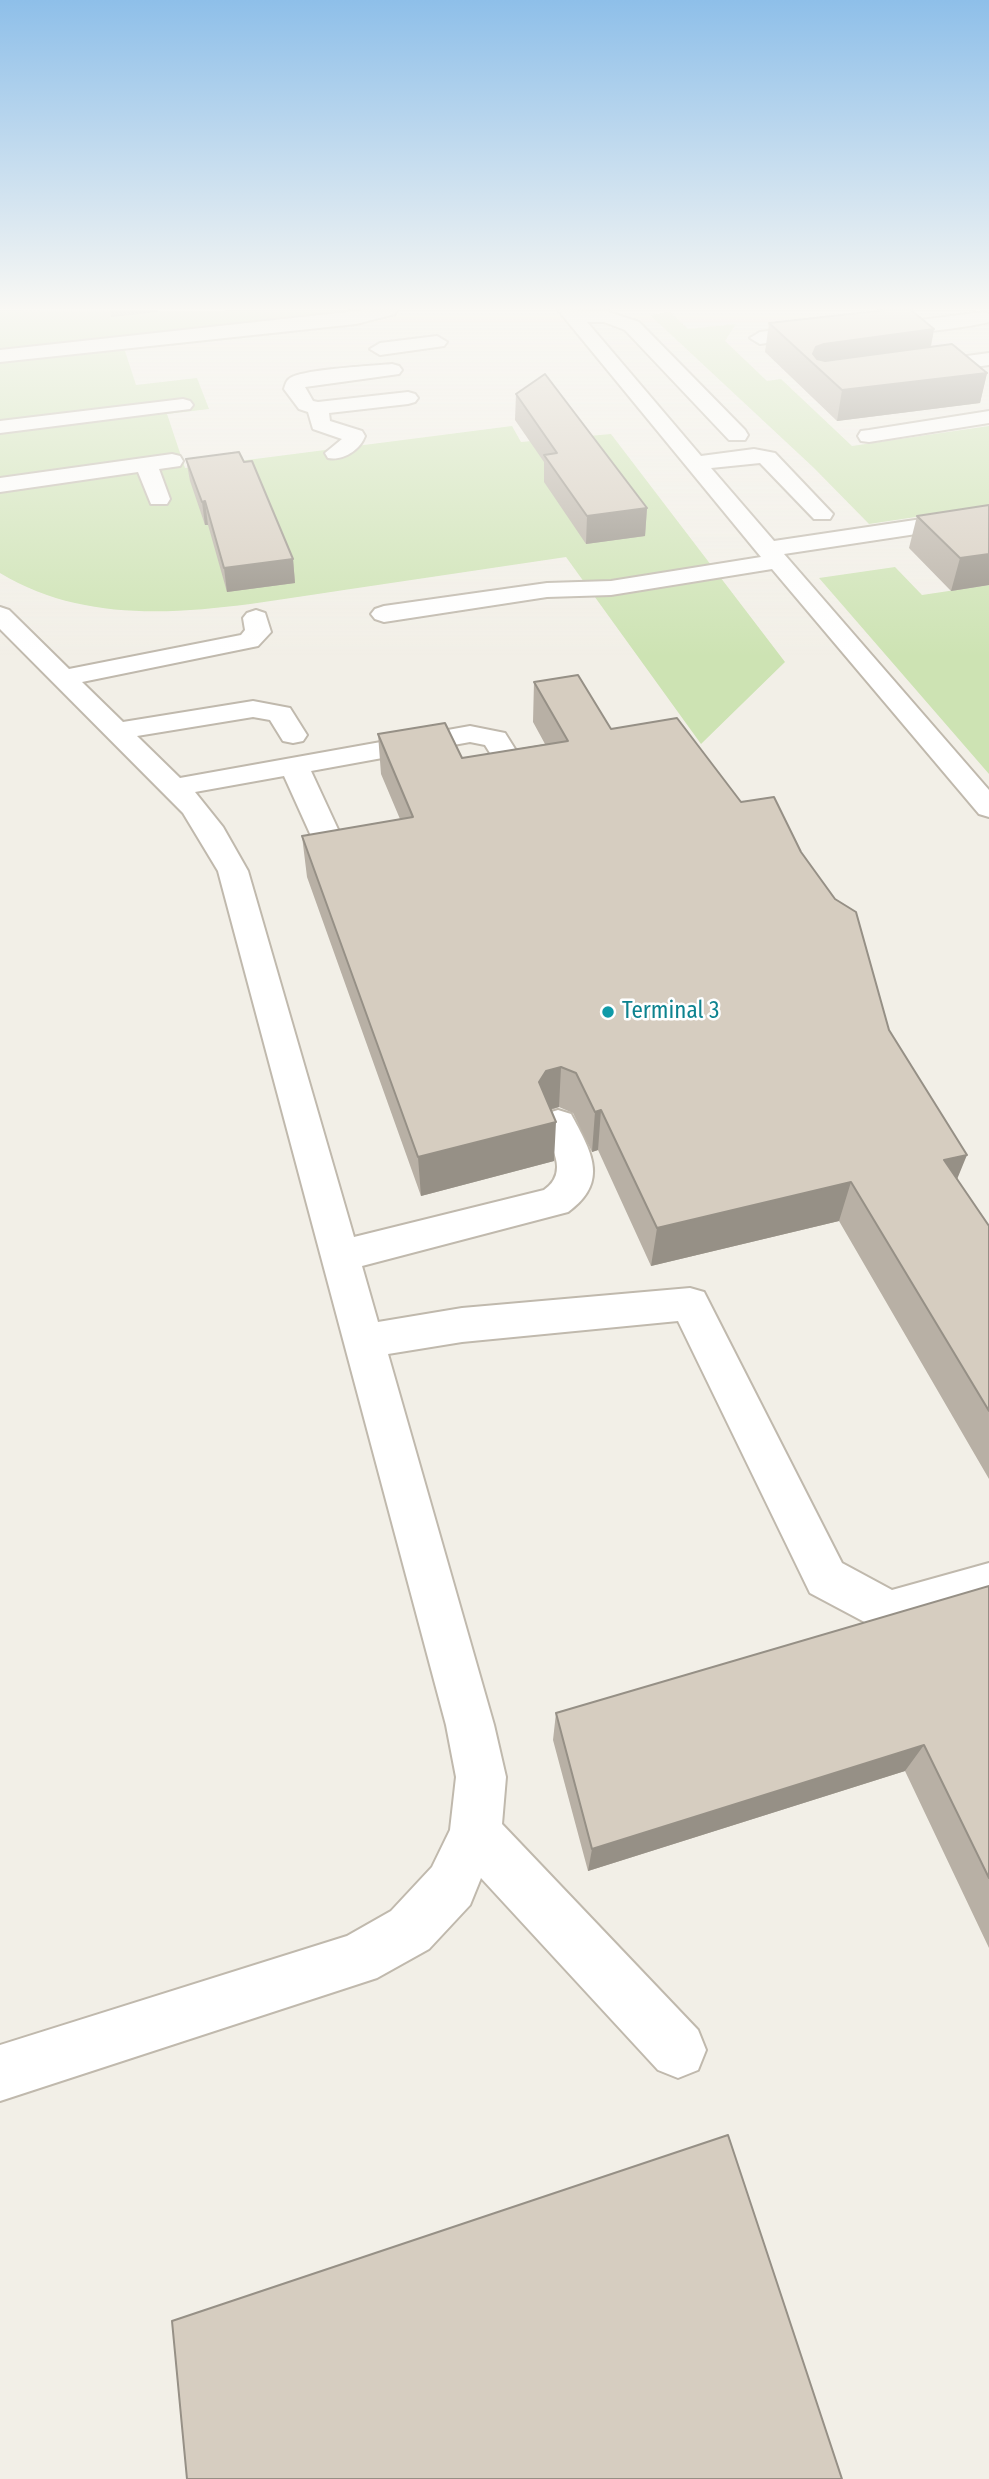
<!DOCTYPE html>
<html>
<head>
<meta charset="utf-8">
<style>
	body { margin:0 }
	canvas { display:block; background:#f2efe7 }
</style>
</head>
<body>
<canvas width="989" height="2479"></canvas>
<script>
const c = document.querySelector('canvas').getContext('2d');
c.lineJoin = 'round';
function fill(path, color) { c.fillStyle = color; c.fill(path, 'evenodd'); }
function strokePath(path, color, width, dash) { c.strokeStyle = color; c.lineWidth = width; c.lineCap = dash ? 'butt' : 'round'; c.setLineDash(dash || []); c.stroke(path); }
function write(font, color, halo, rows, align = 'center') {
  c.font = font + ' "Fira Sans Condensed",sans-serif'; c.lineWidth = 5; c.setLineDash([]); c.textBaseline = 'middle'; c.strokeStyle = halo; c.fillStyle = color; for (const [text, x, y, turn = 0] of rows) {
    c.save(); c.translate(x, y); c.rotate((+turn || 0) * Math.PI / 180); c.textAlign = isNaN(turn) ? turn : align; if (halo) c.strokeText(text, 0, 0); c.fillText(text, 0, 0); c.restore();
  }
}
const green = new Path2D(`
	M 374,310 L 377,316 L 123,345 L 136,385 L 197,378 L 209,409 L 167,414 L 185,468 L 512,426 L 521,442 L 611,434 L 785,662 L 701,744 L 566,557 C 492,568 418,579 344,590 C 231,606 104,636 0,573 L 0,311 Z
	M 670,312 L 688,329 L 736,324 L 725,341 L 767,381 L 781,379 L 852,446 L 989,426 L 989,506 L 869,524 L 814,468 L 650,315 Z
	M 895,567 L 922,595 L 989,585 L 989,774 L 819,578 Z`);
const minor = new Path2D(`
	M 366,310 L 397,310 L 395,314 L 356,324 L 0,362 L 0,350 Z
	M 558,310 L 606,311 L 639,322 L 745,430 L 748,435 L 745,440 L 729,440 L 625,330 L 604,322 L 587,322 L 701,456 L 754,449 L 775,453 L 833,514 L 830,519 L 814,519 L 760,463 L 711,468 L 774,541 L 989,509 L 989,523 L 784,554 L 989,790 L 989,817 L 979,814 L 772,569 L 611,595 L 547,597 L 384,622 L 375,619 L 371,614 L 375,609 L 384,606 L 547,583 L 611,581 L 761,557 Z
	M 983,312 L 989,314 L 989,322 C 968,327 882,341 869,325 L 878,319 L 912,321 Z
	M 818,324 L 827,330 L 825,334 L 760,344 L 750,338 L 760,332 Z
	M 437,336 L 447,342 L 444,346 L 380,355 L 370,349 L 380,343 Z
	M 989,353 L 989,365 L 923,374 L 916,372 L 913,368 L 916,364 L 923,362 Z
	M 392,364 L 399,366 L 402,370 L 399,374 L 305,387 L 313,401 L 318,402 L 408,392 L 415,394 L 418,398 L 415,402 L 408,404 L 329,413 L 330,421 L 362,431 L 365,436 C 360,450 343,461 328,458 L 325,453 L 342,439 L 313,429 L 308,412 L 299,409 L 284,389 C 285,386 286,381 289,379 C 300,369 373,366 392,364 Z
	M 183,399 L 190,401 L 193,405 L 190,409 L 0,433 L 0,421 Z
	M 989,411 L 989,423 L 869,442 L 861,441 L 858,436 L 861,431 L 869,430 Z
	M 172,454 L 180,456 L 183,461 L 180,466 L 159,469 L 170,499 L 167,504 L 151,504 L 138,472 L 0,492 L 0,478 Z
	M 0,607 L 9,610 L 69,669 L 241,635 L 245,630 L 243,618 L 247,613 L 256,610 L 265,613 L 271,632 L 258,646 L 82,682 L 123,722 L 253,701 L 290,708 L 307,735 L 303,741 L 293,743 L 283,741 L 270,720 L 253,717 L 137,736 L 180,778 L 470,726 L 505,733 L 532,776 L 528,782 L 518,785 L 508,782 L 485,745 L 470,742 L 311,771 L 342,838 L 338,844 L 327,847 L 316,844 L 312,838 L 284,776 L 195,792 L 223,827 L 248,871 L 354,1237 L 544,1190 C 570,1172 551,1146 540,1123 L 545,1114 L 558,1110 L 571,1114 C 591,1151 610,1182 568,1212 L 362,1266 L 378,1322 L 462,1308 L 690,1288 L 704,1292 L 842,1563 L 892,1590 L 989,1563 L 989,1607 L 889,1635 L 810,1593 L 678,1321 L 462,1342 L 388,1354 L 494,1725 L 506,1777 L 502,1824 L 698,2030 L 706,2050 L 698,2070 L 678,2078 L 658,2070 L 481,1878 L 470,1905 L 429,1949 L 377,1978 L 0,2101 L 0,2045 L 347,1936 L 391,1911 L 432,1867 L 450,1830 L 456,1777 L 446,1725 L 218,871 L 183,813 L 0,629 Z`);
const wall = new Path2D(`
	M 769,323 L 934,329 L 931,347 L 987,373 L 980,403 L 837,421 L 765,352 Z
	M 516,394 L 647,508 L 645,536 L 586,544 L 544,482 L 544,462 L 515,420 Z
	M 186,459 L 244,462 L 293,559 L 295,583 L 227,592 L 208,525 L 205,525 L 190,481 Z
	M 989,505 L 989,585 L 951,591 L 909,548 L 917,516 Z
	M 534,682 L 611,729 L 889,1030 L 957,1180 L 989,1226 L 989,1479 L 839,1221 L 651,1266 L 598,1150 L 592,1152 L 573,1113 L 559,1107 L 551,1110 L 554,1161 L 421,1196 L 307,877 L 302,836 L 400,819 L 381,774 L 378,734 L 462,758 L 545,744 L 533,722 Z
	M 989,1586 L 989,1948 L 905,1771 L 588,1871 L 553,1740 L 556,1713 Z`);
const shadedWall = new Path2D(`
	M 110,310 L 158,310 L 158,312 L 111,317 Z
	M 934,329 L 928,359 L 824,373 L 813,354 L 816,347 L 824,344 Z
	M 987,373 L 980,403 L 837,421 L 842,390 Z
	M 205,501 L 208,525 L 205,525 L 202,502 Z
	M 647,508 L 645,536 L 586,544 L 587,516 Z
	M 989,554 L 989,585 L 951,591 L 960,558 Z
	M 293,559 L 295,583 L 227,592 L 224,568 Z
	M 561,1067 L 559,1107 L 544,1111 L 539,1082 L 546,1071 Z
	M 601,1110 L 598,1150 L 592,1152 L 595,1112 Z
	M 556,1122 L 554,1161 L 421,1196 L 418,1157 Z
	M 967,1155 L 951,1194 L 944,1160 Z
	M 851,1182 L 839,1221 L 651,1266 L 657,1228 Z
	M 924,1745 L 905,1771 L 588,1871 L 592,1849 Z`);
const building = new Path2D(`
	M 886,310 L 911,310 L 934,329 L 824,344 L 816,347 L 813,354 L 817,359 L 825,361 L 952,344 L 987,373 L 842,390 L 769,323 Z
	M 545,374 L 647,508 L 587,516 L 544,455 L 557,453 L 516,394 Z
	M 239,452 L 244,462 L 252,461 L 293,559 L 224,568 L 205,501 L 202,502 L 186,459 Z
	M 989,505 L 989,554 L 960,558 L 917,516 Z
	M 578,675 L 611,729 L 677,718 L 741,802 L 774,797 L 801,852 L 835,899 L 856,912 L 889,1030 L 967,1155 L 944,1160 L 989,1226 L 989,1411 L 851,1182 L 657,1228 L 601,1110 L 595,1112 L 576,1073 L 561,1067 L 546,1071 L 539,1082 L 556,1122 L 418,1157 L 302,836 L 413,817 L 378,734 L 445,723 L 462,758 L 568,741 L 534,682 Z
	M 989,1586 L 989,1878 L 924,1745 L 592,1849 L 556,1713 Z
	M 728,2135 L 842,2479 L 187,2479 L 172,2321 Z`);
const markers = [
	[608,1012,7,"#0f9aa8"]
];
const cultureNames = [
	["Terminal 3",622,1012]
];
fill(green, '#cde3b3');
strokePath(minor, '#c0b9ad', 4);
fill(minor, '#fff');
fill(wall, '#b8b0a5');
fill(shadedWall, '#969086');
fill(building, '#d6cdc0');
strokePath(building, '#969086', 2);
const sky = c.createLinearGradient(0, 0, 0, 657);
sky.addColorStop(0, '#8ebfe9');
sky.addColorStop(0.47, '#f9f8f4');
sky.addColorStop(1, '#f9f8f400');
c.fillStyle = sky;
c.fillRect(0, 0, 989, 657);
for (const [x, y, r, color] of markers) { const dot = new Path2D(); dot.arc(x, y, r, 0, 2 * Math.PI); c.fillStyle = color; c.fill(dot); strokePath(dot, '#fff', 2.5); }
write('23px', '#0d838f', '#fff', cultureNames, 'left');
</script>
</body>
</html>
